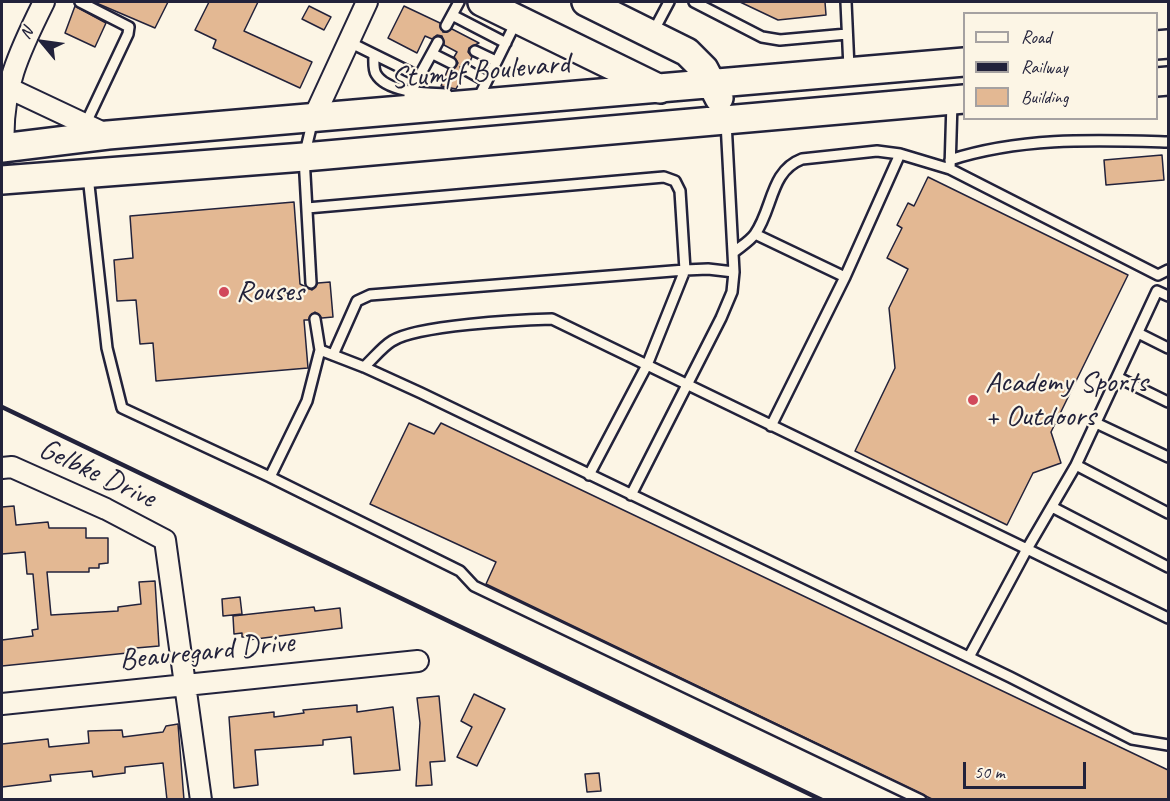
<!DOCTYPE html>
<html>
<head>
<meta charset="utf-8">
<style>
	body { margin:0 }
	#map { position:relative; width:1170px; height:801px; overflow:hidden; background:#fcf5e5; font-family:Caveat,sans-serif }
	canvas { display:block }
	.frame { position:absolute; inset:0; border:3px solid #22223b; pointer-events:none }
	.legend { position:absolute; left:963px; top:12px; width:195px; height:108px; box-sizing:border-box; background:#fcf5e5; border:2px solid #a5a1a1; margin:0; padding:8px 10px; list-style:none; font-size:18px; color:#22223b }
	.legend li { display:flex; align-items:center; gap:12px; height:30px }
	.legend b { width:30px; border:2px solid #a5a1a1 }
	.north { position:absolute; left:12px; top:12px; width:60px; height:60px; -webkit-text-stroke:4px #fcf5e5; paint-order:stroke; rotate:299deg; font-size:16px; font-weight:700; line-height:24px; text-align:center; color:#22223b }
	.north::after { content:''; display:block; margin:auto; width:21px; height:27px; background:#22223b; clip-path:polygon(50% 0,100% 100%,50% 72%,0 100%) }
	.scale { position:absolute; left:963px; top:762px; width:123px; height:27px; box-sizing:border-box; border:3px solid #22223b; border-top:0; padding-left:8px; font-size:18px; line-height:21px; white-space:nowrap; color:#22223b; -webkit-text-stroke:4px #fcf5e5; paint-order:stroke }
</style>
</head>
<body>
<div id="map">
<canvas width="1170" height="801"></canvas>
<div class="frame"></div>
<ul class="legend">
<li><b style="height:8px;background:#fcf5e5"></b>Road</li>
<li><b style="height:8px;background:#22223b"></b>Railway</li>
<li><b style="height:16px;background:#e3b893"></b>Building</li>
</ul>
<div class="north">N</div>
<div class="scale">50 m</div>
</div>
<script>
const c = document.querySelector('canvas').getContext('2d');
c.lineJoin = 'round';
function fill(path, color) { c.fillStyle = color; c.fill(path, 'evenodd'); }
function strokePath(path, color, width, dash) { c.strokeStyle = color; c.lineWidth = width; c.lineCap = dash ? 'butt' : 'round'; c.setLineDash(dash || []); c.stroke(path); }
function write(font, color, halo, rows, align = 'center') {
  c.font = font + ' Caveat,sans-serif'; c.lineWidth = 4.5; c.setLineDash([]); c.textBaseline = 'middle'; c.strokeStyle = halo; c.fillStyle = color; for (const [text, x, y, turn = 0] of rows) {
    c.save(); c.translate(x, y); c.rotate((+turn || 0) * Math.PI / 180); c.textAlign = isNaN(turn) ? turn : align; if (halo) c.strokeText(text, 0, 0); c.fillText(text, 0, 0); c.restore();
  }
}
const building = new Path2D(`
	M 94,2 L 168,2 L 155,28 Z
	M 209,2 L 258,2 L 244,31 L 312,62 L 300,88 L 213,48 L 216,40 L 195,30 Z
	M 740,2 L 825,2 L 826,15 L 778,20 Z
	M 75,6 L 106,23 L 95,47 L 65,33 Z
	M 309,6 L 331,17 L 324,30 L 302,19 Z
	M 404,6 L 440,23 L 443,32 L 452,29 L 479,43 L 469,48 L 468,52 L 472,57 L 469,64 L 460,67 L 463,76 L 456,89 L 441,86 L 448,69 L 454,69 L 458,63 L 454,57 L 457,52 L 444,45 L 442,36 L 437,35 L 432,39 L 425,36 L 417,53 L 388,38 Z
	M 1162,155 L 1164,180 L 1106,185 L 1104,160 Z
	M 928,177 L 1128,275 L 1051,432 L 1061,463 L 1033,473 L 1007,525 L 855,451 L 895,368 L 889,308 L 908,269 L 887,258 L 902,228 L 897,225 L 908,203 L 914,206 Z
	M 294,202 L 300,284 L 312,290 L 318,283 L 330,282 L 333,317 L 322,318 L 315,312 L 308,320 L 304,320 L 308,368 L 156,381 L 153,343 L 140,344 L 136,300 L 117,301 L 114,260 L 133,258 L 130,216 Z
	M 409,423 L 434,434 L 441,423 L 1168,770 L 1168,800 L 934,800 L 486,584 L 496,562 L 370,504 Z
	M 14,506 L 16,525 L 48,522 L 49,528 L 86,528 L 86,538 L 108,538 L 108,563 L 99,564 L 99,568 L 89,568 L 89,572 L 47,572 L 51,615 L 118,611 L 118,607 L 141,604 L 139,582 L 155,581 L 159,646 L 136,648 L 137,652 L 2,666 L 2,640 L 33,636 L 32,630 L 38,629 L 33,574 L 27,574 L 25,552 L 2,554 L 2,507 Z
	M 240,597 L 242,614 L 223,616 L 222,599 Z
	M 314,607 L 315,611 L 340,608 L 342,628 L 248,640 L 248,637 L 242,637 L 242,633 L 234,634 L 233,616 Z
	M 474,694 L 505,709 L 477,766 L 457,757 L 472,727 L 461,721 Z
	M 439,696 L 445,761 L 430,762 L 432,785 L 416,786 L 420,723 L 417,698 Z
	M 357,705 L 357,712 L 393,707 L 400,770 L 354,774 L 351,737 L 323,740 L 323,745 L 255,750 L 258,785 L 234,788 L 229,717 L 274,712 L 274,717 L 304,713 L 303,710 Z
	M 178,724 L 184,800 L 167,800 L 163,763 L 125,767 L 125,773 L 108,775 L 93,777 L 92,771 L 50,775 L 51,781 L 2,787 L 2,744 L 48,739 L 49,747 L 89,743 L 88,731 L 122,730 L 123,737 L 163,732 L 166,726 Z
	M 599,773 L 601,791 L 587,792 L 585,774 Z`);
const lane = new Path2D(`
	M 80,2 L 129,27 L 128,34 L 85,125
	M 694,2 L 762,37 L 780,40 L 847,34
	M 846,2 L 849,68
	M 452,15 L 506,43
	M 446,26 L 459,2
	M 652,34 L 669,2
	M 349,42 L 420,77
	M 475,51 L 496,61
	M 433,54 L 451,63
	M 374,55 C 374,61 373,69 376,74 C 387,93 427,93 447,94
	M 466,70 L 486,81
	M 409,95 L 438,42
	M 477,101 L 516,22
	M 952,102 L 950,169 L 1158,275 L 1168,270
	M 950,160 C 1022,137 1094,140 1168,142
	M 88,176 L 107,348 L 122,408 L 270,477 L 307,401 L 320,350 L 315,319
	M 307,208 L 664,177 L 675,181 L 680,191 L 685,270 L 647,365 L 589,475
	M 755,234 L 845,277
	M 733,253 C 740,247 750,241 755,234 C 773,209 770,171 802,159 L 877,151 L 900,154 L 950,169
	M 311,283 L 304,157 L 313,119
	M 1138,333 L 1168,348
	M 320,350 L 364,367 L 421,393 L 1010,677 L 1132,739 L 1168,745
	M 333,355 L 357,301 L 370,295 L 685,270 L 708,269 L 734,272
	M 364,367 C 373,359 382,347 392,341 C 417,325 519,320 552,319 L 1027,549 L 1076,465 L 1168,513
	M 1117,377 L 1168,402
	M 1096,423 L 1168,457
	M 771,426 L 845,277 L 900,154
	M 1076,465 L 1157,291 L 1168,296
	M 270,477 L 460,571 L 474,586 L 921,800
	M 631,495 L 721,318 L 732,292 L 734,272 L 726,122
	M 1052,507 L 1168,567
	M 969,657 L 1027,549 L 1168,618`);
const street = new Path2D(`
	M 2,85 L 108,135
	M 313,119 L 367,2
	M 4,148 C 0,91 20,50 44,2
	M 2,468 L 12,467 L 106,509 L 165,540 L 201,800
	M 2,704 L 418,661`);
const secondary = new Path2D(`
	M 482,2 L 660,89
	M 586,2 L 687,52 L 704,69 L 719,98
	M 1156,45 L 1168,44
	M 1156,82 L 1168,81
	M 2,148 L 108,135 L 964,62
	M 2,180 L 304,157 L 964,99`);
const rail = new Path2D(`
	M 2,407 L 822,800`);
const markers = [
	[224,292,6,"#d1495b"],
	[973,400,6,"#d1495b"]
];
const streetNames = [
	["Stumpf Boulevard",480,72,-5],
	["Gelbke Drive",97,474,25],
	["Beauregard Drive",207,652,-6]
];
const poiNames = [
	["Rouses",236,292],
	["Academy Sports",985,383],
	["+ Outdoors",985,417]
];
fill(building, '#e3b893');
strokePath(building, '#22223b', 1.5);
strokePath(lane, '#22223b', 14);
strokePath(street, '#22223b', 24);
strokePath(secondary, '#22223b', 32);
strokePath(lane, '#fcf5e5', 9);
strokePath(street, '#fcf5e5', 20);
strokePath(secondary, '#fcf5e5', 27);
strokePath(rail, '#22223b', 4.5);
for (const [x, y, r, color] of markers) { const dot = new Path2D(); dot.arc(x, y, r, 0, 2 * Math.PI); c.fillStyle = color; c.fill(dot); strokePath(dot, '#fcf5e5', 2); }
write('30px', '#22223b', '#fcf5e5', streetNames);
write('30px', '#22223b', '#fcf5e5', poiNames, 'left');
</script>
</body>
</html>
